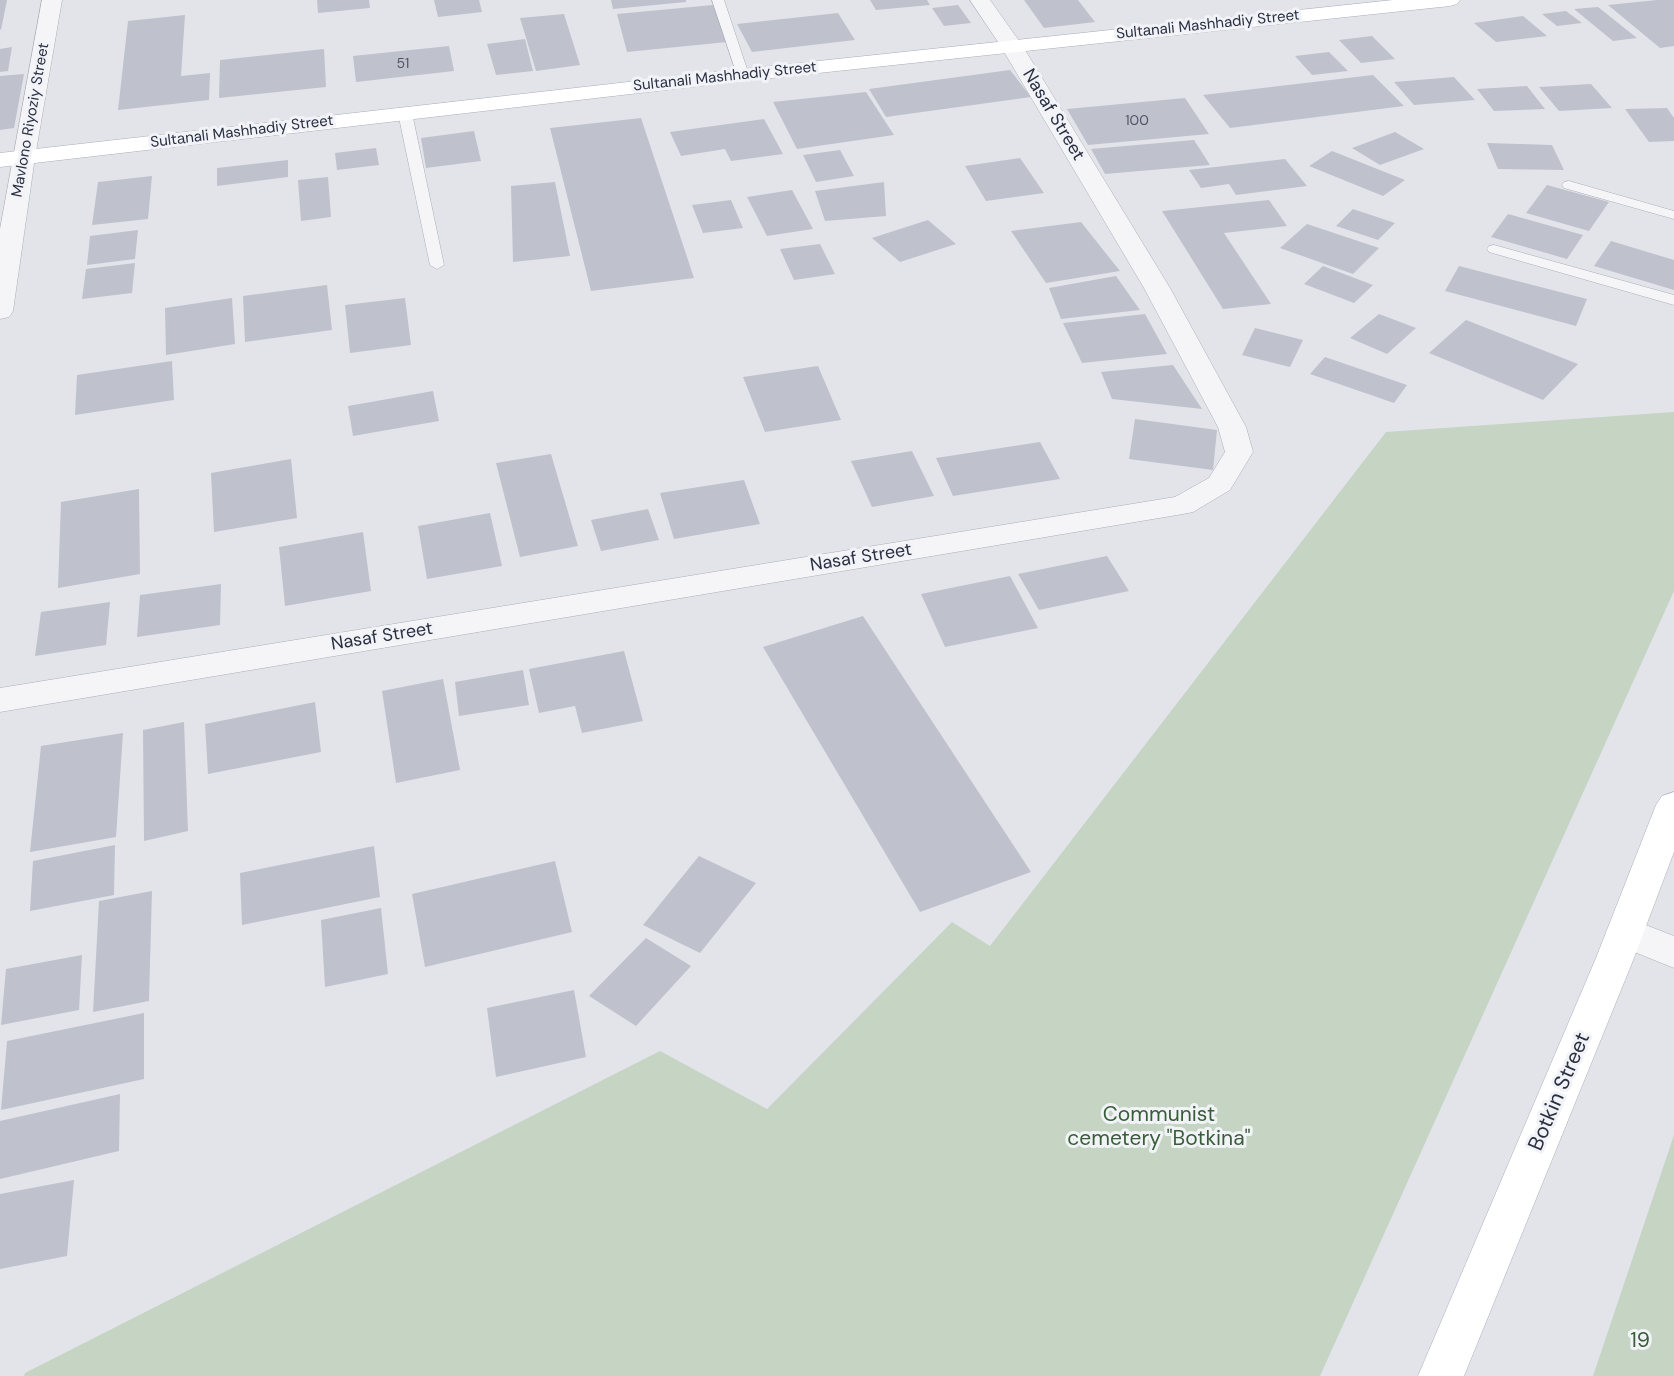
<!DOCTYPE html>
<html>
<head>
<meta charset="utf-8">
<style>
	body { margin:0 }
	canvas { display:block; background:#e2e4ea }
</style>
</head>
<body>
<canvas width="1674" height="1376"></canvas>
<script>
const c = document.querySelector('canvas').getContext('2d');
c.lineJoin = 'round';
function fill(path, color) { c.fillStyle = color; c.fill(path, 'evenodd'); }
function strokePath(path, color, width, dash) { c.strokeStyle = color; c.lineWidth = width; c.lineCap = dash ? 'butt' : 'round'; c.setLineDash(dash || []); c.stroke(path); }
function write(font, color, halo, rows, align = 'center') {
  c.font = font + ' "DM Sans",sans-serif'; c.lineWidth = 6; c.setLineDash([]); c.textBaseline = 'middle'; c.strokeStyle = halo; c.fillStyle = color; for (const [text, x, y, turn = 0] of rows) {
    c.save(); c.translate(x, y); c.rotate((+turn || 0) * Math.PI / 180); c.textAlign = isNaN(turn) ? turn : align; if (halo) c.strokeText(text, 0, 0); c.fillText(text, 0, 0); c.restore();
  }
}
const green = new Path2D(`
	M 1674,412 L 1674,591 L 1320,1376 L 24,1376 L 25,1373 L 660,1051 L 767,1109 L 952,922 L 990,946 L 1386,432 Z
	M 1674,1135 L 1674,1376 L 1593,1376 Z`);
const building = new Path2D(`
	M 0,0 L 7,0 L 1,30 L 0,29 Z
	M 317,0 L 369,0 L 370,8 L 318,13 Z
	M 434,0 L 479,0 L 482,12 L 438,17 Z
	M 611,0 L 686,0 L 686,2 L 613,9 Z
	M 870,0 L 927,0 L 930,5 L 876,10 Z
	M 1024,0 L 1078,0 L 1095,22 L 1044,28 Z
	M 1657,0 L 1674,0 L 1674,46 L 1660,48 L 1608,5 Z
	M 713,5 L 727,42 L 627,52 L 617,14 Z
	M 958,5 L 971,23 L 944,26 L 932,8 Z
	M 1598,7 L 1637,38 L 1613,41 L 1574,9 Z
	M 1566,11 L 1582,23 L 1557,26 L 1542,14 Z
	M 838,13 L 855,40 L 752,52 L 737,24 Z
	M 564,14 L 580,65 L 536,71 L 520,18 Z
	M 185,15 L 181,76 L 210,73 L 209,100 L 118,110 L 128,21 Z
	M 1523,16 L 1547,36 L 1496,42 L 1474,23 Z
	M 1372,36 L 1395,59 L 1361,63 L 1339,40 Z
	M 525,39 L 533,71 L 496,75 L 487,44 Z
	M 449,46 L 454,71 L 356,82 L 353,56 Z
	M 12,47 L 8,71 L 0,72 L 0,49 Z
	M 324,49 L 326,87 L 219,98 L 220,60 Z
	M 1329,52 L 1348,71 L 1312,75 L 1295,56 Z
	M 1010,70 L 1031,97 L 886,117 L 869,89 Z
	M 24,74 L 14,128 L 0,130 L 0,76 Z
	M 1373,75 L 1404,106 L 1230,128 L 1203,95 Z
	M 1454,77 L 1475,100 L 1414,105 L 1394,82 Z
	M 1591,84 L 1612,108 L 1559,111 L 1539,87 Z
	M 1527,86 L 1545,109 L 1494,111 L 1477,89 Z
	M 866,92 L 894,135 L 797,149 L 773,102 Z
	M 1185,98 L 1209,134 L 1088,145 L 1067,109 Z
	M 1667,108 L 1674,118 L 1674,141 L 1649,142 L 1625,109 Z
	M 641,118 L 694,278 L 591,291 L 550,128 Z
	M 764,119 L 783,154 L 731,161 L 725,149 L 681,156 L 670,132 Z
	M 474,131 L 481,161 L 426,168 L 421,138 Z
	M 1395,132 L 1424,149 L 1380,165 L 1352,148 Z
	M 1194,140 L 1210,165 L 1105,174 L 1091,149 Z
	M 1487,143 L 1552,145 L 1564,170 L 1498,169 Z
	M 376,148 L 379,165 L 337,170 L 335,153 Z
	M 840,150 L 854,176 L 816,182 L 803,155 Z
	M 1332,151 L 1405,180 L 1383,196 L 1309,166 Z
	M 1020,158 L 1044,193 L 986,201 L 965,166 Z
	M 1285,159 L 1307,186 L 1236,195 L 1229,184 L 1201,188 L 1189,170 Z
	M 288,160 L 288,177 L 217,186 L 217,168 Z
	M 152,176 L 148,219 L 92,225 L 98,182 Z
	M 328,177 L 331,217 L 301,221 L 298,180 Z
	M 555,182 L 570,256 L 513,262 L 511,186 Z
	M 884,182 L 886,216 L 825,221 L 815,191 Z
	M 1547,185 L 1609,202 L 1589,231 L 1526,213 Z
	M 792,190 L 813,229 L 767,236 L 747,197 Z
	M 731,200 L 743,228 L 703,233 L 692,205 Z
	M 1269,200 L 1287,226 L 1224,233 L 1271,304 L 1223,309 L 1162,211 Z
	M 1353,209 L 1395,223 L 1378,240 L 1336,226 Z
	M 1508,214 L 1583,235 L 1567,259 L 1491,237 Z
	M 928,220 L 956,244 L 900,262 L 872,238 Z
	M 1081,222 L 1120,271 L 1046,283 L 1011,231 Z
	M 1307,224 L 1379,248 L 1353,274 L 1280,248 Z
	M 138,230 L 135,259 L 87,265 L 90,236 Z
	M 1611,241 L 1674,260 L 1674,290 L 1594,266 Z
	M 820,244 L 835,274 L 794,280 L 780,249 Z
	M 135,263 L 132,293 L 82,299 L 86,269 Z
	M 1323,266 L 1373,285 L 1354,303 L 1304,284 Z
	M 1459,266 L 1587,299 L 1576,326 L 1445,291 Z
	M 1116,276 L 1140,310 L 1061,319 L 1049,288 Z
	M 327,285 L 332,330 L 245,342 L 243,296 Z
	M 232,298 L 235,344 L 166,355 L 165,308 Z
	M 405,298 L 411,345 L 350,353 L 345,305 Z
	M 1145,314 L 1167,354 L 1082,363 L 1063,323 Z
	M 1379,314 L 1416,328 L 1387,354 L 1350,338 Z
	M 1466,320 L 1578,364 L 1543,400 L 1429,353 Z
	M 1255,328 L 1303,340 L 1290,367 L 1242,355 Z
	M 1325,357 L 1407,385 L 1394,403 L 1310,374 Z
	M 172,361 L 174,400 L 75,415 L 77,375 Z
	M 1173,365 L 1202,409 L 1112,399 L 1101,372 Z
	M 818,366 L 841,420 L 765,432 L 743,377 Z
	M 433,391 L 439,421 L 353,436 L 348,406 Z
	M 1135,419 L 1217,430 L 1213,470 L 1129,459 Z
	M 1040,442 L 1060,479 L 953,496 L 936,458 Z
	M 912,451 L 934,496 L 872,507 L 851,461 Z
	M 551,454 L 578,546 L 520,557 L 496,463 Z
	M 291,459 L 297,518 L 214,532 L 211,473 Z
	M 744,480 L 760,524 L 674,539 L 660,493 Z
	M 139,489 L 140,574 L 58,588 L 61,502 Z
	M 648,509 L 659,540 L 601,551 L 591,520 Z
	M 490,513 L 502,566 L 427,579 L 418,526 Z
	M 363,532 L 371,591 L 285,606 L 279,547 Z
	M 1107,556 L 1129,591 L 1039,610 L 1018,574 Z
	M 1010,576 L 1038,628 L 945,647 L 921,594 Z
	M 221,584 L 220,625 L 137,637 L 140,595 Z
	M 110,602 L 106,645 L 35,656 L 41,612 Z
	M 863,616 L 1031,872 L 920,912 L 763,647 Z
	M 624,651 L 643,721 L 582,733 L 575,706 L 539,713 L 529,669 Z
	M 523,670 L 529,705 L 459,716 L 455,682 Z
	M 443,679 L 460,770 L 396,783 L 382,691 Z
	M 315,702 L 321,752 L 208,774 L 205,724 Z
	M 184,722 L 188,831 L 144,841 L 143,730 Z
	M 123,733 L 116,837 L 30,852 L 41,746 Z
	M 115,845 L 114,895 L 30,911 L 33,861 Z
	M 374,846 L 380,897 L 242,925 L 240,873 Z
	M 699,856 L 756,883 L 700,953 L 643,925 Z
	M 555,861 L 572,932 L 425,967 L 412,894 Z
	M 152,891 L 149,1001 L 93,1012 L 99,901 Z
	M 381,908 L 388,974 L 325,987 L 321,920 Z
	M 646,938 L 691,966 L 636,1026 L 589,996 Z
	M 82,955 L 79,1010 L 1,1025 L 6,969 Z
	M 574,990 L 586,1057 L 496,1077 L 487,1008 Z
	M 144,1013 L 144,1079 L 1,1110 L 7,1041 Z
	M 120,1094 L 119,1151 L 0,1179 L 0,1121 Z
	M 74,1180 L 67,1256 L 0,1269 L 0,1194 Z`);
const lane = new Path2D(`
	M 712,0 L 724,0 L 749,75 L 748,78 L 743,79 L 737,75 Z
	M 405,109 L 412,113 L 444,265 L 437,269 L 430,265 L 398,113 Z
	M 1569,181 L 1674,211 L 1674,219 L 1564,188 L 1562,185 L 1564,182 Z
	M 1494,245 L 1674,295 L 1674,305 L 1489,252 L 1487,249 L 1489,246 Z`);
const street = new Path2D(`
	M 42,0 L 62,0 L 35,157 L 13,311 L 9,317 L 0,319 L 0,229 Z
	M 970,0 L 990,0 L 1022,45 L 1170,288 L 1246,427 L 1253,452 L 1230,490 L 1193,512 L 1183,514 L 0,712 L 0,688 L 1175,497 L 1209,478 L 1225,452 L 1218,427 L 1144,288 L 1000,45 Z
	M 1625,917 L 1674,936 L 1674,968 L 1612,943 L 1606,932 L 1612,921 Z`);
const secondary = new Path2D(`
	M 1393,0 L 1460,0 L 1457,4 L 1450,6 L 743,81 L 0,167 L 0,153 L 743,69 Z
	M 1674,792 L 1674,852 L 1634,958 L 1464,1376 L 1418,1376 L 1596,958 L 1656,805 L 1662,796 Z`);
const farNumbernames = [
	["51",403,64],
	["100",1137,121]
];
const farStreetnames = [
	["Sultаnali Mashhadiy Street",1208,25,-6],
	["Sultаnali Mashhadiy Street",725,77,-6],
	["Mavlono Riyoziy Street",31,120,-80],
	["Sultаnali Mashhadiy Street",242,132,-7]
];
const streetNames = [
	["Nasaf Street",1053,115,59],
	["Nasaf Street",861,558,-9],
	["Nasaf Street",382,637,-9]
];
const nearStreetnames = [
	["Botkin Street",1560,1092,-67]
];
const nearParknames = [
	["Communist",1159,1115],
	["cemetery \"Botkina\"",1159,1139],
	["19",1640,1341]
];
fill(green, '#c5d4c3');
fill(building, '#bfc2cd');
strokePath(lane, '#abaeb8', 1);
strokePath(street, '#abaeb8', 1);
strokePath(secondary, '#abaeb8', 1);
fill(lane, '#f5f5f8');
fill(street, '#f5f5f8');
fill(secondary, '#fff');
write('14px', '#4f5465', null, farNumbernames);
write('15px', '#2a2f42', '#f1f3f7', farStreetnames);
write('18px', '#2a2f42', '#f1f3f7', streetNames);
write('21px', '#2a2f42', '#f1f3f7', nearStreetnames);
write('21px', '#395d38', '#f1f3f7', nearParknames);
</script>
</body>
</html>
